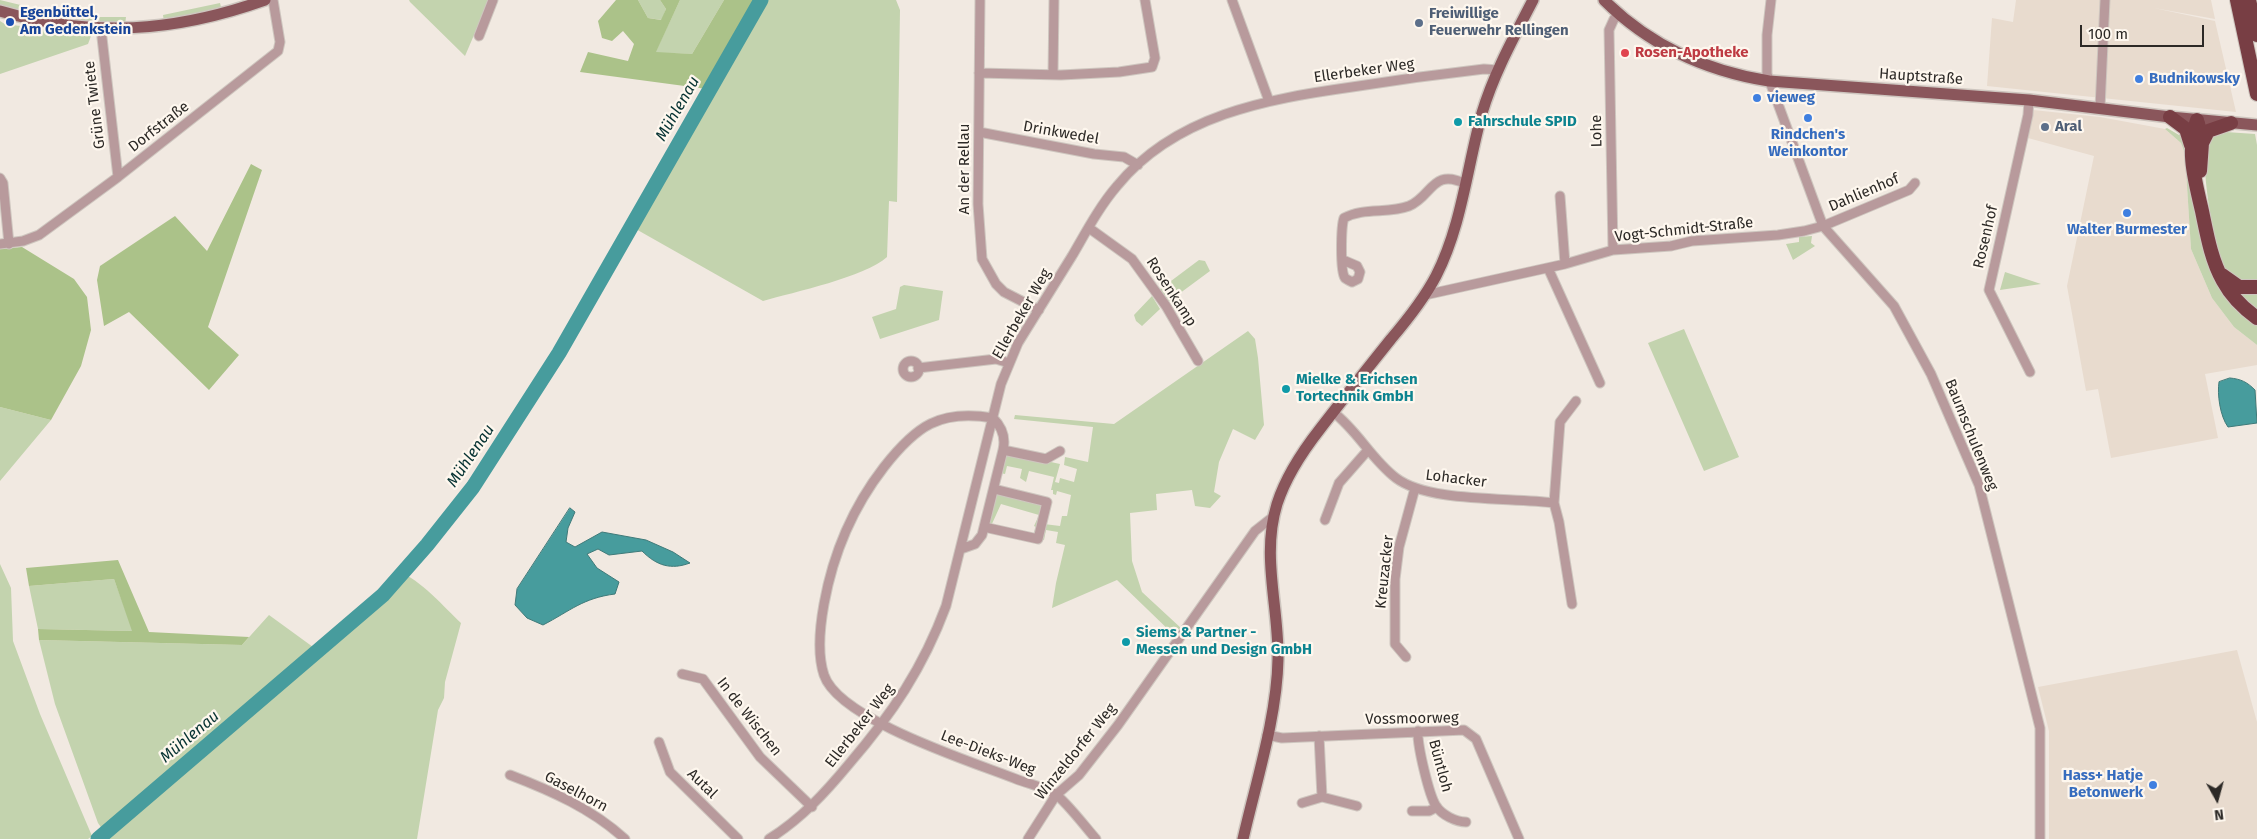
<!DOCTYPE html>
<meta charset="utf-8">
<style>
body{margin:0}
#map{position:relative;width:2257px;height:839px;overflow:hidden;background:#f1e9e1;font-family:"Fira Sans",sans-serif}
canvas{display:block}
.north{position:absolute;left:2192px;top:774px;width:50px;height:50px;-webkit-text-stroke:4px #fef7ee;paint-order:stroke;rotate:173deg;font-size:14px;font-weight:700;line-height:20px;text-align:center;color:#2c2926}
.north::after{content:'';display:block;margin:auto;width:18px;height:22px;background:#2c2926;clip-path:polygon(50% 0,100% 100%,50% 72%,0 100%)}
.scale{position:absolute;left:2080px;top:25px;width:124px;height:22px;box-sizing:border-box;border:2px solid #2c2926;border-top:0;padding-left:6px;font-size:15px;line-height:18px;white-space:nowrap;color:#2c2926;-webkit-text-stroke:4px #fef7ee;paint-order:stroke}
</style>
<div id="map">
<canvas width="2257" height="839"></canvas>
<div class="north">N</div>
<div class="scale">100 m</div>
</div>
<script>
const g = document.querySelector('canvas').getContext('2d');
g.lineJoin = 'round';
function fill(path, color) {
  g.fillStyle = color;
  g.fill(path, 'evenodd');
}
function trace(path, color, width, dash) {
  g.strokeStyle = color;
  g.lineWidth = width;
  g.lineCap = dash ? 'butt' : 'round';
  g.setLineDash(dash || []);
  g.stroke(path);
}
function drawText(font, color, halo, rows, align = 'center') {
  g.font = font + ' "Fira Sans",sans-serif';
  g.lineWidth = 4.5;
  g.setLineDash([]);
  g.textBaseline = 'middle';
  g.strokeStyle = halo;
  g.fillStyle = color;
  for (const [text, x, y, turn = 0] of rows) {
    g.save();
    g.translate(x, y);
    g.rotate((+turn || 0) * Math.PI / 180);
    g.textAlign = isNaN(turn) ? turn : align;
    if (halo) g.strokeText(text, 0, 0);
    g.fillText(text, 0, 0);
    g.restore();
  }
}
const built = new Path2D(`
 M2016,0H2211L2215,19L2154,8L2215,21L2236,112L1987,86L1992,18L2013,22Z
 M2033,110L2100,117L2165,129L2181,143L2185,154L2191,249L2212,298L2234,327L2257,345V365L2205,374L2218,438L2111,458L2098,389L2086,391L2067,286L2094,156L2028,138Z
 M2237,650L2257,722V839H2049V731L2038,687Z`);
const green = new Path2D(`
 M0,0L41,10L96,17L94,21C77,29 20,11 0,7Z
 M409,0H489L465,56L410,2Z
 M638,0H660L666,9L662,20L648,18Z
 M680,0H724L692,54L655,53Z
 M767,0H896L900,10L897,202L889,201L887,257C865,277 794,292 763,301L634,228Z
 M220,3L221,7L219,10L164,22L163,15Z
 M99,17H126L125,25H100Z
 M0,21L11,28L12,25L89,34L91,36L88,44L0,74Z
 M2167,128L2179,135L2186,136L2205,247L2257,322V345L2234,327L2212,298L2191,249L2185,154L2181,143L2165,129Z
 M2226,132L2255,134L2257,145V283C2247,284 2236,283 2229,275C2215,259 2199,162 2207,143C2211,136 2219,134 2226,132Z
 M1812,236L1811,243L1815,246L1793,260L1786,244L1799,242V237Z
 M1199,260L1205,261L1210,271L1168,302L1159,290Z
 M2005,272L2041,284L2000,290Z
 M904,285L943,291L939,320L880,339L872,317L896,309L900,287Z
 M2236,290L2257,291V313Z
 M1152,296L1160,309L1142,326L1136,321L1134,315Z
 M1684,329L1739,457L1704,471L1648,343Z
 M1248,331L1255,339L1258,358L1264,425L1255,440L1233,429L1219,462L1214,492L1221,496L1210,508L1195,506L1192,490L1156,494L1157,510L1130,513L1132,561L1142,592L1182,629L1176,637L1117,580L1052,608L1056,583L1065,545L1056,543L1058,532L1046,530L1044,540L1040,539L1044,524L1060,526L1062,516H1067L1071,495L1057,491L1056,495L1053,494V490H1051L1054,477L1029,471L1026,482L1020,478L1022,469L1007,466L1005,474L1000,473L1005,456L1010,453L1060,464L1055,482L1059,483L1060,478L1074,482L1077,469L1064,465L1065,457L1088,462L1093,427L1014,419L1015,415L1114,424Z
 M0,407L51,420L0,481Z
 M997,493L1044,504L1038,533L1033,535L1036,527L1034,526L1039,515L1001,504L991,526L989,523L995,494Z
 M0,564L11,588L13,641L40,714L92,836L88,839H0Z
 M399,572C420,579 445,608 461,623L445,682L444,698L438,710L417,839H109L98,823L55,704L39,640L242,645L269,615L313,647Z
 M114,579L133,631L38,629L29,586Z`);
const forest = new Path2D(`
 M616,0H638L648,18L661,20L666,9L660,0H680L656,52L692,54L724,0H758L707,89L580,72L588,52L628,61L634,44L623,31L612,41L602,38L598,21Z
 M251,164L262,170L208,327L239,355L209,390L129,312L104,326L97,280L100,266L175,216L207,251Z
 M22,247L74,279L87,297L91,330L81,366L51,420L0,407V249Z
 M118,560L149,632L249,637L242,645L39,640L38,629L132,631L114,579L29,586L26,568Z`);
const water = new Path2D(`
 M2230,378C2241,379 2247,382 2255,390L2257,423L2228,427C2220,416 2217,394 2219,382Z
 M570,508L575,512L568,528L566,542L575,547L602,532L646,540L673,552L690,563C671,570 657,566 642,551L609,555L598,549L587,554L597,568L619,582L615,594C583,598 570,611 543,625L527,618L515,605L517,589Z`);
const river = new Path2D(`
 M98,839L383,595L427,545L473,487L559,353L761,0`);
const minor = new Path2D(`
 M980,0L978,204L982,259L996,284L1004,292L1039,310
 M1232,0L1269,101
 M1771,0L1767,35V74L1823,226L1894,306L1931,374L1979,485L2040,728V839
 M101,29L118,177
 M479,36L493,0
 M979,73L1061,75L1119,72L1152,67L1155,58L1145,0
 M1053,75L1054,0
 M2029,100L2028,115L1989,290L2030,372
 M2100,108L2105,0
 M979,132L1094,154L1124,157L1138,165
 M0,178L3,183L9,244
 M1560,196L1565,264
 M1089,228L1132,259L1166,306L1198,361
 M0,244L23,241L39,235L118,177L278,51L280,42L273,0
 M1613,250L1609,30L1614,19L1620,15
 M1343,260L1357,266L1360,272L1358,279L1352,282C1350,281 1346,279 1345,278C1340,271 1341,226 1344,218C1364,207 1388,214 1409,206C1432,197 1432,167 1466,184
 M1548,268L1600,383
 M1425,295L1565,264L1613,250L1671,246L1692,241L1778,235L1804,231L1823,226L1909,190L1915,183
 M903 369a8 8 0 1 1 16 0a8 8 0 1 1-16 0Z
 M918,368L996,359L1009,363
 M1333,412C1358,431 1371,459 1396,478C1429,503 1511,497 1554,503L1559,522L1572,604
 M1003,450L1046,459L1060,451
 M1554,503L1560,422L1576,401
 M1325,520L1339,483L1368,450
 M984,527L1038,539L1047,502L994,489
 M961,549L975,544L982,535L1003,450C1006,437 1002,427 993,418C940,409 916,426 884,467C853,507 833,554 824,604C820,626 817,654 824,675C839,720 973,762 1016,779C1029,784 1044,787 1055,794C1065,800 1087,829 1096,839
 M1406,657L1395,644V579L1399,547L1415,488
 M682,674L703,679L760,757L812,807
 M1418,731C1417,745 1429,795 1436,806C1442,815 1456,822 1466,822
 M1267,735L1282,738L1464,730L1476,739L1519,839
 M659,742L670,772L738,839
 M510,775C552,791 592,809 625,839
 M1322,797L1357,806
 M1302,803L1322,797L1319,736
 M1412,811H1429L1437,807
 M769,839C801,819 825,793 849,764C892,714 923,668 946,606L1001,384L1018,343C1036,314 1054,285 1072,256C1086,232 1099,207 1117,186C1175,115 1267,99 1352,87C1396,80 1440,74 1484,69L1498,70
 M1028,839L1056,795L1079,775L1118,725L1255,531L1274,516`);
const major = new Path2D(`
 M1604,0C1649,45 1707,71 1769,81L2029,100L2170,117L2257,125
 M0,11C93,38 175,32 265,0
 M1243,839C1256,782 1277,717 1278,659C1279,607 1261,556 1277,504C1286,476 1302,452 1320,429C1343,399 1367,369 1391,339C1408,319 1424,299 1436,276C1462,225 1467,167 1482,113C1494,73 1514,37 1533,0`);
const highway = new Path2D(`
 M2237,0L2257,94
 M2249,0L2257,35
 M2170,117L2186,129L2191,145
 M2197,120C2186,151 2195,180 2202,211C2207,235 2211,259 2223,281C2231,296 2243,308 2257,318
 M2198,123L2202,143L2200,171
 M2202,143L2208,131L2231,123
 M2222,275L2239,287H2257`);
const markers = [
 [10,22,5,"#1a4fb4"],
 [1419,23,5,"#5c6f8a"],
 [1625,53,5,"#e0444e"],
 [2139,79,5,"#3f7fe0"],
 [1757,98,5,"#3f7fe0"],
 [1808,118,5,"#3f7fe0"],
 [1458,122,5,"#0f9aa8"],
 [2045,127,5,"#5c6f8a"],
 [2127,213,5,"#3f7fe0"],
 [1286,389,5,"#0f9aa8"],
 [1126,642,5,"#0f9aa8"],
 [2153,785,5,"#3f7fe0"]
];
const transitNames = [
 ["Egenbüttel,",20,13],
 ["Am Gedenkstein",20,30]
];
const serviceNames = [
 ["Freiwillige",1429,14],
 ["Feuerwehr Rellingen",1429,31],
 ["Aral",2055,127]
];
const healthNames = [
 ["Rosen-Apotheke",1635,53]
];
const streetNames = [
 ["Ellerbeker Weg",1364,71,-8],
 ["Hauptstraße",1921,77,4],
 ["Grüne Twiete",95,105,-97],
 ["Dorfstraße",159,127,-38],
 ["Lohe",1597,131,-91],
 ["Drinkwedel",1061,133,10],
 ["An der Rellau",965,169,-90],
 ["Dahlienhof",1864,193,-23],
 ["Vogt-Schmidt-Straße",1684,230,-6],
 ["Rosenhof",1986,237,-77],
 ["Rosenkamp",1171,292,57],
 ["Ellerbeker Weg",1022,314,-60],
 ["Baumschulenweg",1971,435,68],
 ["Lohacker",1456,479,7],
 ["Kreuzacker",1385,572,-84],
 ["In de Wischen",749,717,52],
 ["Vossmoorweg",1412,719,-1],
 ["Ellerbeker Weg",860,726,-52],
 ["Winzeldorfer Weg",1076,752,-51],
 ["Lee-Dieks-Weg",988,753,21],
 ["Büntloh",1440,766,75],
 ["Autal",702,784,44],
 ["Gaselhorn",576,792,28]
];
const shopNames = [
 ["Budnikowsky",2149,79],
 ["vieweg",1767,98],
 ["Rindchen's",1808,135,"center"],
 ["Weinkontor",1808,152,"center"],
 ["Walter Burmester",2127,230,"center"],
 ["Hass+ Hatje",2143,776,"right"],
 ["Betonwerk",2143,793,"right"]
];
const cultureNames = [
 ["Fahrschule SPID",1468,122],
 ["Mielke & Erichsen",1296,380],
 ["Tortechnik GmbH",1296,397],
 ["Siems & Partner -",1136,633],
 ["Messen und Design GmbH",1136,650]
];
const waterNames = [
 ["Mühlenau",678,109,-60],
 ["Mühlenau",471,456,-56],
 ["Mühlenau",190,737,-40]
];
fill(built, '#e8dbce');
fill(green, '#c3d3ae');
fill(forest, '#abc289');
fill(water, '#479c9d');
trace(water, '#3f7a79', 1);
trace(river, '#479c9d', 15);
trace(minor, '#cec6bf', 11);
trace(major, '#cec6bf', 14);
trace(highway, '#cec6bf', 16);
trace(minor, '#b89a9c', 9);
trace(major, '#8a565b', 11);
trace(highway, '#783e44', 14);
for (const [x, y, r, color] of markers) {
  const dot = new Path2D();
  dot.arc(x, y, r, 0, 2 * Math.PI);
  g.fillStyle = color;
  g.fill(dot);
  trace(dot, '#fef7ee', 2);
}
drawText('bold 15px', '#164399', '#fef7ee', transitNames, 'left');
drawText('bold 15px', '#4e5e75', '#fef7ee', serviceNames, 'left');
drawText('bold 15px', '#be3a42', '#fef7ee', healthNames, 'left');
drawText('15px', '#2c2926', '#fef7ee', streetNames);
drawText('bold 15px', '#366cbe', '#fef7ee', shopNames, 'left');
drawText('bold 15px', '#0d838f', '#fef7ee', cultureNames, 'left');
drawText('italic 16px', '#063232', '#fef7ee', waterNames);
</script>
